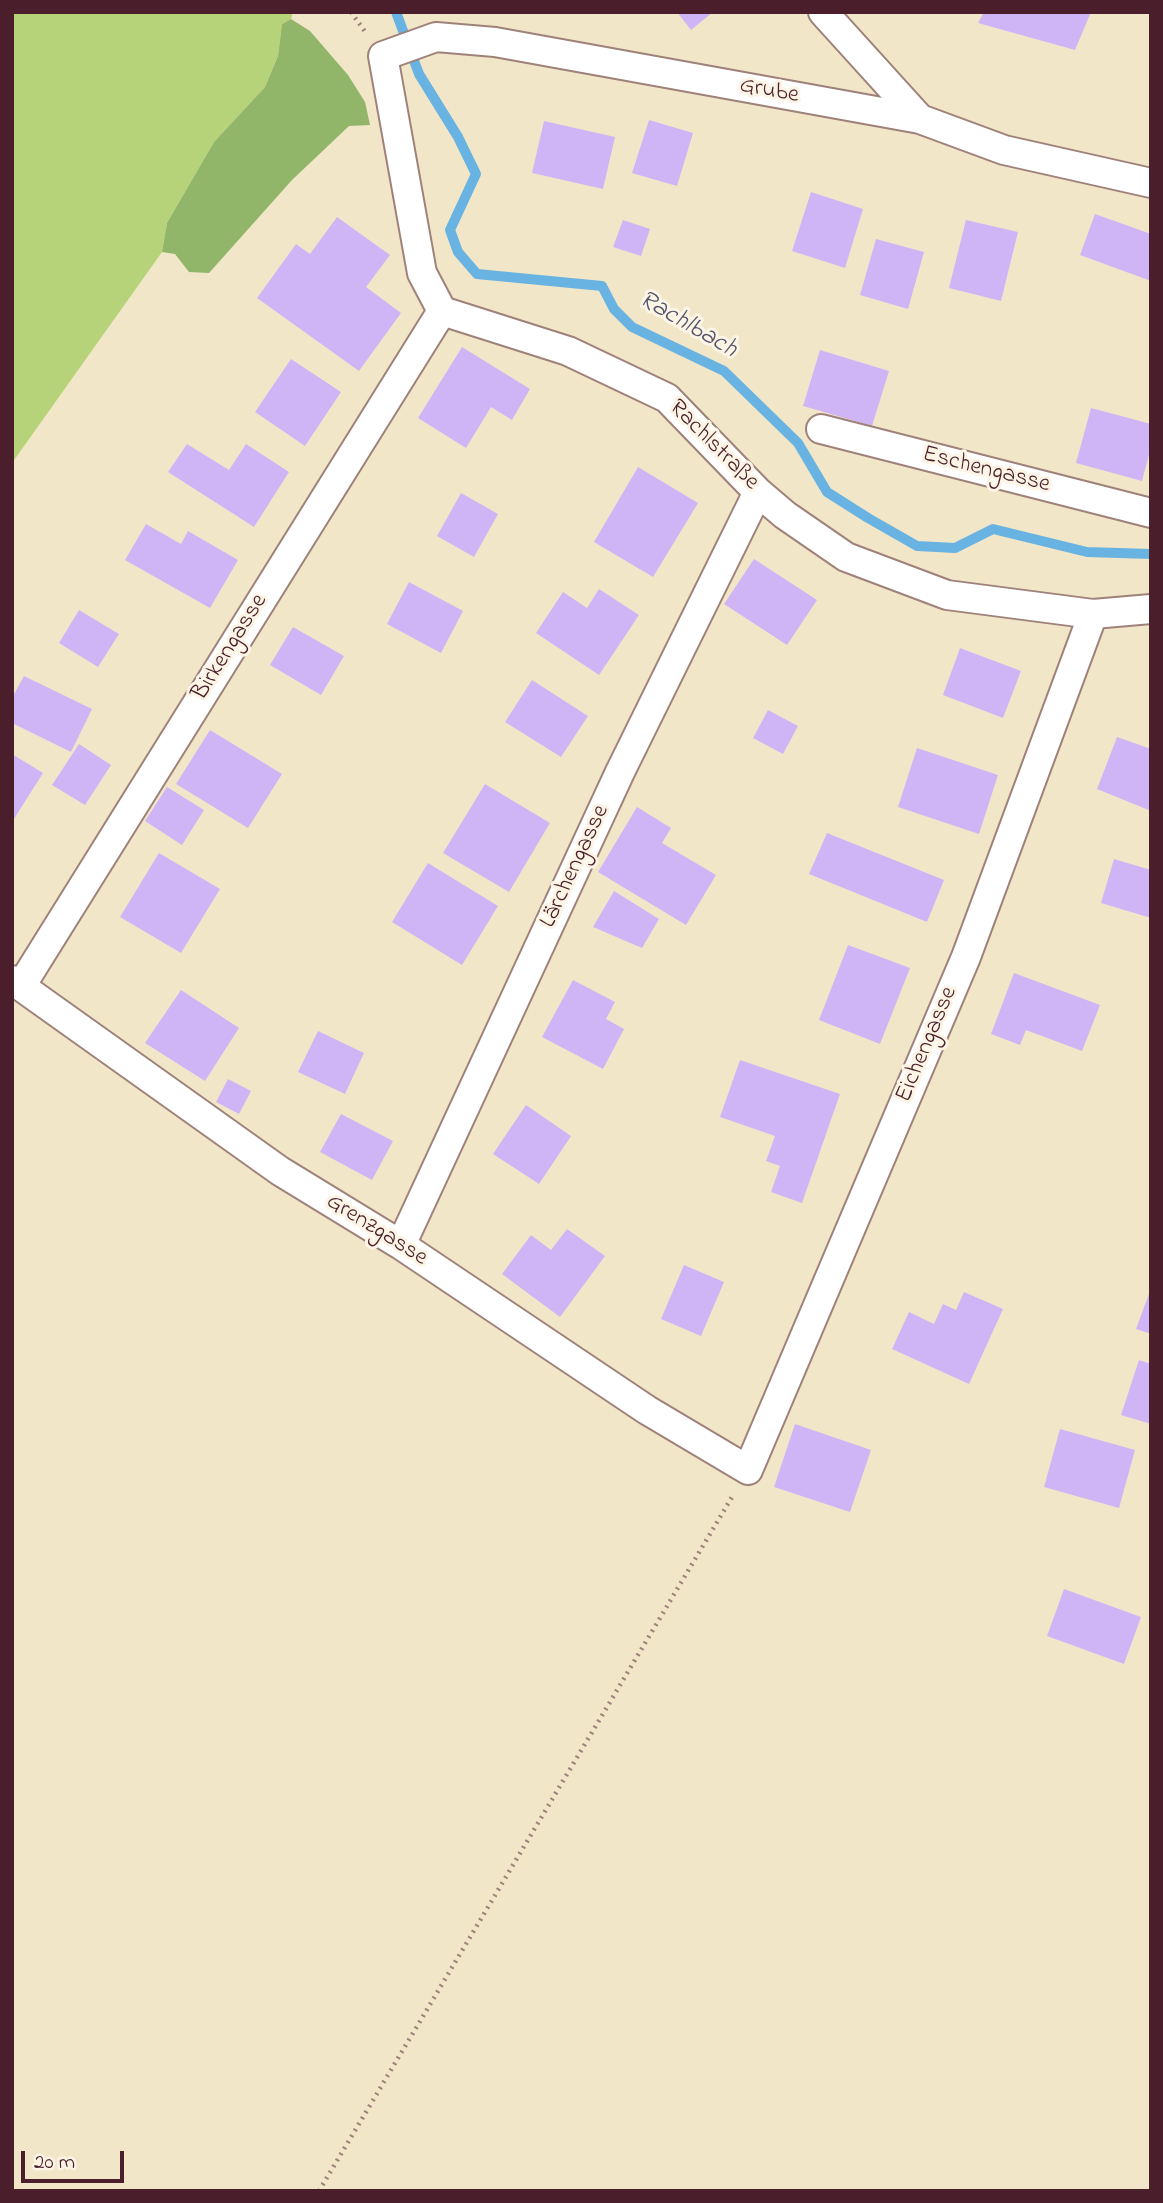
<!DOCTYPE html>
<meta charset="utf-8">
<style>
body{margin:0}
#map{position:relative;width:1163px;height:2203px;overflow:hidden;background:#f2e6c9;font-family:"Indie Flower",sans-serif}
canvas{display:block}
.frame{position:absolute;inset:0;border:14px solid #4a1f2b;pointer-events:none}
.scale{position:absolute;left:21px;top:2151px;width:103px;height:32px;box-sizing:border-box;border:4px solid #4a1f2b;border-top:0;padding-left:9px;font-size:21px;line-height:24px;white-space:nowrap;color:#4a1f2b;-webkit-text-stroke:5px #fcf5e5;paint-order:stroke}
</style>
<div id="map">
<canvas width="1163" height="2203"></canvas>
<div class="frame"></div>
<div class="scale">20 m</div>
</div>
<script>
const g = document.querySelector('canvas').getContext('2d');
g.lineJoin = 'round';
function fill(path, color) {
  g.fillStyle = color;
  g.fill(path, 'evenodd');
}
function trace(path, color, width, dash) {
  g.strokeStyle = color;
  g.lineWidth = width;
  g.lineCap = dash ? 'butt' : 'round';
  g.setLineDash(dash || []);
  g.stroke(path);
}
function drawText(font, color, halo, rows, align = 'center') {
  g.font = font + ' "Indie Flower",sans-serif';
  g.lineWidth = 6;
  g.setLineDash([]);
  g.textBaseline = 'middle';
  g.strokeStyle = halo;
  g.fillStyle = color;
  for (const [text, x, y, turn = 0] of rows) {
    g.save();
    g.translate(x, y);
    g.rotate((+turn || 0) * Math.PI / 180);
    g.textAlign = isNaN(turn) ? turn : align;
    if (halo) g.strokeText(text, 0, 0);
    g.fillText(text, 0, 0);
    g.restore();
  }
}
const green = new Path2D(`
 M12,12H293L291,19L282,24L278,56L265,87L214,142L167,223L162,252L12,463Z`);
const forest = new Path2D(`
 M291,19L310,31L348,75L365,102L370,125L349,126L292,180L209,273L189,272L175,254L162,252L167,223L214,142L265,87L278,56L282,24Z`);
const stream = new Path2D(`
 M396,12L419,74L458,137L476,174L450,230L458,252L477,274L602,286L614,309L632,327L724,371L798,443L827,492L868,518L917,546L955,548L993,529L1087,552L1151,554`);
const building = new Path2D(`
 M677,12H713L691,30Z
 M984,12H1091L1075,50L978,23Z
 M649,120L693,133L677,186L632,173Z
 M544,121L615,137L603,189L532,173Z
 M811,192L863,209L845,268L792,251Z
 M1095,214L1151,234V281L1080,255Z
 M337,217L390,255L366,287L401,313L359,371L257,298L296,244L310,254Z
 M623,220L650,229L641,256L613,247Z
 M966,220L1018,232L1001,301L949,288Z
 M876,239L924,252L908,309L860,295Z
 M462,347L530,389L512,420L491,407L466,448L418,418Z
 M820,350L889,371L872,426L803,406Z
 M291,359L341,392L305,446L255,412Z
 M1091,408L1151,424V447L1142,481L1076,463Z
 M187,444L229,470L246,444L289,472L254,527L168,472Z
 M638,467L698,503L653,577L594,542Z
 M461,493L498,514L474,557L437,536Z
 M146,524L181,544L188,531L238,560L210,608L125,560Z
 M754,559L817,600L787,645L724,604Z
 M409,582L463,611L441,653L387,624Z
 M599,589L639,615L599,675L536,633L563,592L587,608Z
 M79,610L119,634L98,667L59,643Z
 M293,627L344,656L321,695L270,665Z
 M960,648L1021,671L1003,718L943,695Z
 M24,676L92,709L71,752L12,723V698Z
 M532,680L588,716L561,757L505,722Z
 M768,710L798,726L783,754L753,738Z
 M210,730L282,774L248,828L176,784Z
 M1117,737L1151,749V811L1097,789Z
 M79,744L111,765L85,805L52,785Z
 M917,748L998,775L979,834L898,807Z
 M12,754L43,773L12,822Z
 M485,784L550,823L509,892L443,853Z
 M167,787L204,810L182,845L145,821Z
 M637,807L671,828L662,843L716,875L686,925L598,872Z
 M827,833L944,880L927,922L809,874Z
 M159,853L220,889L181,953L120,917Z
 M1114,859L1151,870V918L1101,903Z
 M428,863L498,906L462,965L392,922Z
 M614,891L659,919L642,948L593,927Z
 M848,945L910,968L880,1044L819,1020Z
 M1014,973L1100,1005L1082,1051L1026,1030L1020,1045L991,1034Z
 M573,980L615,1002L606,1019L624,1029L603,1069L542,1037Z
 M181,990L239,1028L205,1081L145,1043Z
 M318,1031L364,1053L345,1094L298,1072Z
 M740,1060L840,1094L802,1203L771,1192L780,1166L766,1161L775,1136L720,1117Z
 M228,1079L251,1091L239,1114L216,1102Z
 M526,1105L571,1136L539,1184L493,1154Z
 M341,1114L393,1141L372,1180L320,1152Z
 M567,1229L605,1256L560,1317L502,1274L531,1235L551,1250Z
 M684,1265L724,1282L701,1336L661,1319Z
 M1150,1291H1151V1334L1136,1329Z
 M964,1292L1003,1309L969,1384L892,1349L909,1312L934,1324L943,1304L956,1310Z
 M1139,1360L1151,1364V1424L1121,1415Z
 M795,1424L871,1450L850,1512L774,1487Z
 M1060,1429L1135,1450L1119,1508L1044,1487Z
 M1064,1589L1141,1617L1124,1664L1047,1636Z`);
const path = new Path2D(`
 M351,12L366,33
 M319,2191L732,1497`);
const minor = new Path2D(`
 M823,12L920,119
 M1151,183L1004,150L920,119L495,42L436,37L383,56L422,273L442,311L568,351L667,398L758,492L785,515L846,557L947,595L1093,614L1151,609
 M821,429L1151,513
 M12,980L280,1171L401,1245L647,1410L748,1470L966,957L1093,614
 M21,986L442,311
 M401,1245L620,772L758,492`);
const streetNames = [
 ["Grube",769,92,10],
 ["Rachlstraße",713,446,45],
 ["Eschengasse",986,471,14],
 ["Birkengasse",231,648,-58],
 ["Lärchengasse",576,867,-65],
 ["Eichengasse",928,1045,-67],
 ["Grenzgasse",376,1231,32]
];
const waterNames = [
 ["Rachlbach",687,326,30]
];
fill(green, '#b7d379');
fill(forest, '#91b569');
trace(stream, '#68b3e1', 10);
fill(building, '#d0b5f6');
trace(minor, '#9e827a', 32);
trace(path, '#9e827a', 4.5, [2, 5]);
trace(minor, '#fff', 28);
drawText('24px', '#4a1f2b', '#fcf5e5', streetNames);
drawText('italic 26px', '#54536b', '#fcf5e5', waterNames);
</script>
